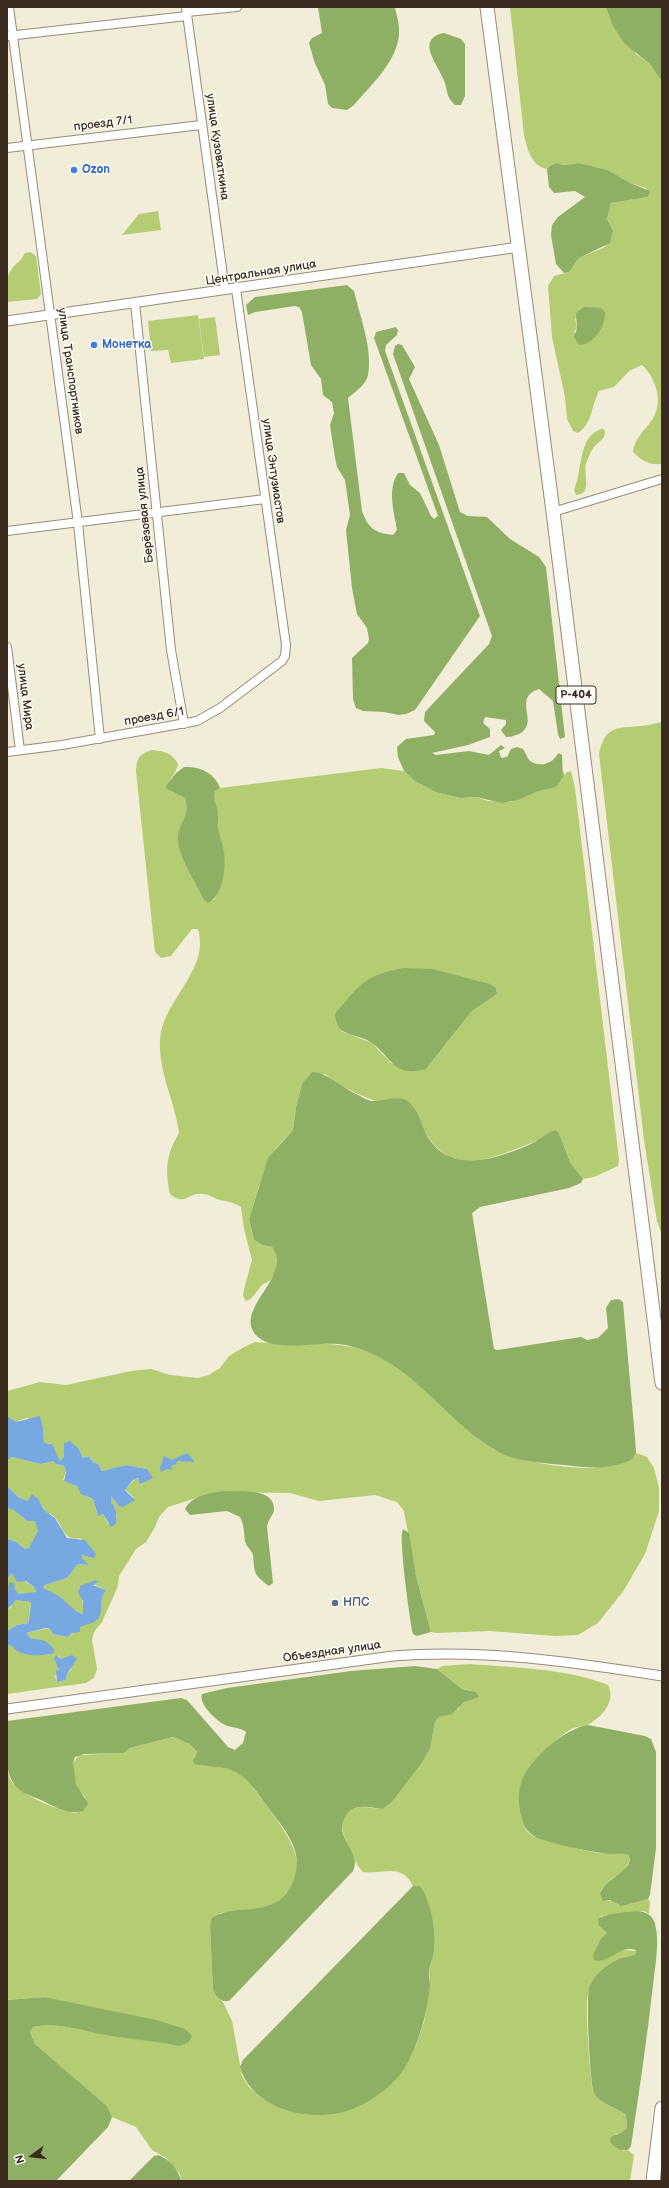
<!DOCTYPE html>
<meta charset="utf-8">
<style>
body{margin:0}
#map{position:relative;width:669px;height:2188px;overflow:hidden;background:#f1edd8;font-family:"Balsamiq Sans",sans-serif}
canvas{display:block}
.frame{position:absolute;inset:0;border:8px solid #3b2a1e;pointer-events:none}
.north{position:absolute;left:12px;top:2136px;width:40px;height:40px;-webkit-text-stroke:3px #fdfcf7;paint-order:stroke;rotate:255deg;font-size:11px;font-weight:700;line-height:16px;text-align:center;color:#3b2a1e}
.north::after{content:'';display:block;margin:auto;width:14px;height:18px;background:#3b2a1e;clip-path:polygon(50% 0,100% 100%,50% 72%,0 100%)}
</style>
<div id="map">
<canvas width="669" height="2188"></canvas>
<div class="frame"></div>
<div class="north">N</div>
</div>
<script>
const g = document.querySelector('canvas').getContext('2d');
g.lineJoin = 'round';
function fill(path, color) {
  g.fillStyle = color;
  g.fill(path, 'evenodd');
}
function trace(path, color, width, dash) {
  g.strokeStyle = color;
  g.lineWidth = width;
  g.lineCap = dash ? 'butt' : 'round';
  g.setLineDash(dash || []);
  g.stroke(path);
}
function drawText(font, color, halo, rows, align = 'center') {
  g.font = font + ' "Balsamiq Sans",sans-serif';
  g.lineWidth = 3;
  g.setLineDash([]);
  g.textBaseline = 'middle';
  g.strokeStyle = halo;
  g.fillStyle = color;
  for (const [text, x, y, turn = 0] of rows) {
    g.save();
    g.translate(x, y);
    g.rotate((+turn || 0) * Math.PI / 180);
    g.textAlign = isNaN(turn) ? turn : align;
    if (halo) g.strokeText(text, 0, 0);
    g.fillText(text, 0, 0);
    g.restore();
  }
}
const green = new Path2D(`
 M510,7H606L636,54L650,64L662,82V464C649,465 642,461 633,452C634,439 645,430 652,420C664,402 656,378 642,365L629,371L614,387L599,391C591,406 593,423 578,433L573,431L567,419L565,397L552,337L548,286L554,276L569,272L579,258L605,247L611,227L607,219L611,203L648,197L646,188L630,183L608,170L579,163L563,165L557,163L551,165L547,169C531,166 527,148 524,135ZM575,318L598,333L587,343L574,332L577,328Z
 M158,211L161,230L122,235L139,214Z
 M30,252L36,256L41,294L37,299L7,302C7,289 5,274 15,265C20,261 22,258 25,253Z
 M198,315L204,359L171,363L168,350L151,351L148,321Z
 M215,317L220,355L204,357L199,319Z
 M601,429L605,430C606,439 598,442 594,447C591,451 587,460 586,464C583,475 593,494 576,495L574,490C582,473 578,436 601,429Z
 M662,722V1235L657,1221L644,1140L599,754C605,726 616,728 640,726C647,726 655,723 662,722Z
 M152,750C164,751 172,753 178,764C176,774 169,779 167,789L185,798C191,819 179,821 178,836C178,858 195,879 203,899L214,900C228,872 222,857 218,828C217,822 219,817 218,812C216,804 212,800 214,791L220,788L381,768L404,771L415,781L435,792L460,798L476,797L488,801L511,802L536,792L548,789L563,777V771L565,775L567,772L571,771L575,788L619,1160L618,1166L594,1177L583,1179L570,1162L559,1133C501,1151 447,1194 416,1113C383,1104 353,1096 325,1074L302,1084L296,1107L293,1130L277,1147L259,1186L249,1219L254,1240L262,1245L272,1247C278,1255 279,1270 271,1279C269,1282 264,1283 261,1286C256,1292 253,1299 246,1301L243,1296L244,1289L252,1260L244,1229L241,1207C232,1201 226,1202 217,1199C212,1197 208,1194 202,1194C188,1192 186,1207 170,1194C165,1171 166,1154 179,1133C175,1100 155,1066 161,1032C168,997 210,967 198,929H192L171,956L161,958L155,952L136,771C137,758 139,754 152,750ZM467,979L496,988L497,994L471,1012L426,1069L391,1063L372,1043L341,1031Z
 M255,1342C299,1347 346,1336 386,1360C411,1374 432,1397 453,1416C466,1428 483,1445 499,1452C522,1462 560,1467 585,1468C600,1468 618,1462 633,1459L636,1453L647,1457L654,1468L659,1488V1511L645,1554L624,1590L598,1623L578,1635L555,1636L489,1631L435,1633L431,1632L416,1576L404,1511L397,1502L375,1495L319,1501L290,1493L215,1492L168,1507L159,1517L155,1527L146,1542L136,1549L119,1576L118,1586L102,1622L94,1632L92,1640L97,1669L94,1678L86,1683L7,1694V1645L12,1646L40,1639H32L26,1633L49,1628L53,1634L68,1637L84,1624L96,1621C103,1611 98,1601 106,1590L93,1584L80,1588L84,1611L83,1614C68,1611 57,1595 43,1588L45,1585L67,1578L78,1564L88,1565L82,1558V1555L93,1557L81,1538C58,1543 65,1516 45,1512L43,1507L30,1499L28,1501L18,1497L7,1486V1460L12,1457L41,1464L53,1461L56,1464L64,1466L66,1471L63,1480L77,1486L87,1497L93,1499L98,1516L103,1514L108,1524L117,1518L115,1507L111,1503V1496L119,1506L134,1498L125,1489L135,1479H140L147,1469L126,1465L102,1471L98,1464L93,1462L89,1456L83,1458L79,1449L64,1447V1458L60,1461L50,1443L44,1444L43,1428L27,1418L15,1422L7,1416V1391L40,1382L66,1385L131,1371L151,1369L170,1375L198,1378L209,1375L220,1368L229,1356L244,1347ZM58,1655L61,1660L72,1655L71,1670L67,1674L66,1680L57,1682L55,1676L61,1668H58Z
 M7,1508C14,1508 18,1513 23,1518C27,1521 30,1518 34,1520C44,1524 34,1544 29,1548L25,1549L15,1541L7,1539Z
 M12,1573L34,1587L36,1593L19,1594L15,1589L10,1592L7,1603V1579Z
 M17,1600L31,1602L28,1623L17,1625L7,1631V1610L11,1607L13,1601Z
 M470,1664C515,1668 566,1668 608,1685C616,1701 603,1716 589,1724C584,1727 577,1726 571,1729C544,1747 512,1781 521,1816C523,1823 526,1833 533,1836C553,1844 578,1849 598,1853C609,1854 619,1852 629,1855L630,1861L623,1871L611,1879L601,1890L607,1901H613L618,1905L648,1899L650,1902L649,1914L644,1911L601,1916L599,1926L607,1933L601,1938L593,1954L605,1959L622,1950L636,1951V1954C621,1963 606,1961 594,1978C590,1984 588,1994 587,2001C586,2012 590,2086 594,2093C599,2104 617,2107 626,2115L627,2128L622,2132L615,2134L623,2151L628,2150L634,2155L630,2181H181L180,2174L166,2158L152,2150L136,2127L112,2117L107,2106L35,2044L30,2032L33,2027C55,2023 70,2028 91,2032C120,2036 150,2040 179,2046L44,1997L7,2000V1762C8,1768 8,1776 11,1781C21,1795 60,1812 77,1813L85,1797C75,1788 73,1776 73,1763L79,1755L124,1753L130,1748L173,1737L190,1744L197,1752L194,1757L201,1766C213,1767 227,1766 237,1772C250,1780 258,1795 267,1806C286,1833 315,1866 283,1897C267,1913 240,1911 220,1913L210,1926L213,1990L218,1998L223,2002L232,2021L242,2076L249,2087L263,2099L355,2108L383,2090L403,2070L416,2045L424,2022L430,1984L429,1971L433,1955V1935L420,1886H413C401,1862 383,1875 363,1872C357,1866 355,1860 352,1853C345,1838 332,1816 355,1808C364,1805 374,1809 383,1809L392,1802L421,1764L432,1737L435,1722L439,1717L458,1709L463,1702L478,1697L470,1690L462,1689L437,1669L442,1666Z`);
const forest = new Path2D(`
 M318,7H395C396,14 399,21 399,29C401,58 371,85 354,105L347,110L332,108L328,104L325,85L314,61L309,43L312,38L322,33Z
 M606,7H662V82L650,64L625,44L613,26Z
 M444,33L461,39L465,44V96L461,105H455C445,96 448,89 443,78C436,62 416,39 444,33Z
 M557,163L563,165L579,163L608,170L630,183L650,191L648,197L611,203L607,219L613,231L610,243L579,258L569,272L564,273L556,264L551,235L552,225L558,217L585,197L575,191L554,193L549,187L547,169L551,165Z
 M347,285L354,291C360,317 373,349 368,375C366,385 355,392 348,398L362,511C368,528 375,533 393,535L397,530C394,511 387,490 398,473H404L410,485L420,493L431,516L434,519L438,516L374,338L376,332L396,327L398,330L397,335L386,345L385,351L480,616L415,710L406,714L399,715L384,712L363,711L356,708L353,699L352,658L368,643L369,639L367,628L357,614L352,588L346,530L350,515L345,480L337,467L335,458L330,425L334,413L332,402L323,395L321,379L311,365L302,312L299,307L295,306L255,312L248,315L246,305L255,297Z
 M584,307L601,308L605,312C606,325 594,345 579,345L574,337L577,328L576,313Z
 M398,344L402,345L415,367L409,379L439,445L460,512L468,516L487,517L510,539L539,557L546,567L565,737L560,739L558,734L553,701L539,689C511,698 541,723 519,734C514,736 511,737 506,737L501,730L506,724V720L485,717L483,723L490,729V737L468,745L432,753L436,755L469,751L489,755L501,745L505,748L499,751L501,758L507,757L511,749L517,747L523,749C525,752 527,757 529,760C538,768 552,764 557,755L559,753L562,755L563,777L556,787L536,792L518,800L502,803L476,797L460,798L435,792L415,781L404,771L398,757L397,747L406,739L434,735L435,732L424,721L425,712L489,644L492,636L393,354L395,346Z
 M184,767C199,766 215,773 220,788L215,791C212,801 217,804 218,812C219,817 217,823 218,828C219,836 223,844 224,852C226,868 223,896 208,903L203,899C196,882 175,853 178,834C181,819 190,817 185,798L167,789L166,786L176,773Z
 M404,968L432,969L490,984L496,988L497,994L471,1012L426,1069C394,1078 392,1058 372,1043C356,1032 337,1039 335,1014C360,984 365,975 404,968Z
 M312,1072C327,1072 344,1089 360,1096C363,1098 368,1100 371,1101C383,1102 400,1093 410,1103C421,1113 422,1132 432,1143C457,1174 501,1157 531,1144C539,1140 546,1134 555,1130L559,1133L570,1162L583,1179L581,1183L569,1188L480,1207L472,1213L494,1349L498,1350L581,1337L587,1340L598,1338L608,1328L606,1308L611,1300L619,1299L623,1302L635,1438L636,1453L633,1459C610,1470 589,1468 565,1465C543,1463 516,1462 497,1451C449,1424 420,1373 368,1352C359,1348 348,1345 338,1344C316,1342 275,1352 258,1337C230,1310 294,1278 272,1247L262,1245L254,1240L249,1219L268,1158L293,1130L296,1107L302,1084Z
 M226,1491C240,1492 275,1487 274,1510C273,1516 268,1519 267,1527L273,1583L269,1586C253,1574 255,1574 253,1555C252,1551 248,1548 246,1544C243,1538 246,1528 240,1517L227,1511L190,1515L185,1509C192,1495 212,1492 226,1491Z
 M403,1529L409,1533L416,1576L431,1632L417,1636L413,1634C410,1621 398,1536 403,1529Z
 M415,1666L437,1669L462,1689L476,1692L479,1697L464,1702L452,1714L439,1717L435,1722L430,1748L421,1764L392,1802L383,1809C376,1809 368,1806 361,1807C355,1807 349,1810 346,1815C334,1834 353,1845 355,1862C355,1865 354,1869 353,1871L229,2001C219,2002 217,1997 213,1990L210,1926L212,1918C233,1904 263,1916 283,1897C288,1892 292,1885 294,1879C305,1850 283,1828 267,1806C258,1794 249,1779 236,1772C223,1765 208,1768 195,1764L193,1761L197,1752L190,1744L173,1737L130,1748L124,1753L84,1754L75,1757L73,1763L76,1784L88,1804L83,1811C68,1815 57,1808 43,1801C36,1797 28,1796 21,1791C1,1778 7,1742 7,1721L181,1698L187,1700L228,1747L235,1750L243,1743L246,1732C240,1727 232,1728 225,1725C217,1721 198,1704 202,1694L227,1688L351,1671Z
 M588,1725L645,1736L651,1739L656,1752V1848L650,1895L648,1899L621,1906L610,1900L603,1901L600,1894C606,1878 624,1875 630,1861L629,1855C622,1853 617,1854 611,1854C596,1853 541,1843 531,1834C525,1829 523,1823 521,1816C518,1805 518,1790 522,1780C531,1758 564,1729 588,1725Z
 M413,1886H420C432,1902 437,1936 433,1956C432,1961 430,1965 429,1970C428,1975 430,1980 430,1985C427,2014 419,2044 404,2069C394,2085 372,2101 355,2108C316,2125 252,2111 240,2067L243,2060Z
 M637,1911C646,1912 652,1914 655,1924C660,1942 655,1966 653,1985C647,2039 639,2092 631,2146L628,2150C619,2151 616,2148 610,2142L611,2137L622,2132L627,2128L626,2115C617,2107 599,2104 594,2093C590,2085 586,1999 589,1989C590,1985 592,1981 594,1978C600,1969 612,1962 621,1958C626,1957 631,1957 636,1954V1950C619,1944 609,1965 594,1960L593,1954L601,1938L607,1933L599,1926L598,1919C603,1914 627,1912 637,1911Z
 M44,1997L156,2020L185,2029L192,2036L188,2043L179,2046C155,2041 130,2039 106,2035C81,2031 59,2022 33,2027L30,2032L35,2044L107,2106L112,2117L108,2127L56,2181H7V2000Z
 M158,2155C170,2160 178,2168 181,2181H129L154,2156Z`);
const water = new Path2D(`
 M7,1416L16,1422L40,1416L43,1428L44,1443L52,1444L60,1461L64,1457V1443L70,1441L79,1449L83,1458L89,1456L93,1462L98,1464L102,1471L126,1465L147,1469L153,1478L140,1484L138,1478L133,1480L125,1490L135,1500L123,1507L119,1506L111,1496V1503C117,1506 117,1517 116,1524L111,1527L103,1514L98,1516L93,1499L81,1494L77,1486L64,1481L66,1471L64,1466L56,1464L53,1461L41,1464L12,1457L7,1460Z
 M187,1453L195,1462L178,1461L176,1464L171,1466L173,1470L167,1469L161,1472L160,1468L164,1456L172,1460Z
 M7,1486L18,1497L28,1501L32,1494L38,1499L44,1510L55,1518L67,1538L85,1540L96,1554L94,1558L82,1555V1558L89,1565L78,1564L67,1578L45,1585L43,1588L59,1596L77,1612L83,1614V1601L78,1592L80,1588V1586L96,1580L98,1582L93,1585L106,1590C97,1602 105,1612 97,1620C94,1624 85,1624 80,1627V1632L72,1633L68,1637L53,1634L49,1628H46L26,1633L32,1639C43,1639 47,1641 54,1649V1653C41,1656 21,1658 12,1646L7,1645V1631L17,1625L28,1623C29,1620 31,1605 31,1602L16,1600L7,1610L9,1582L14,1583L15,1589L19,1594L36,1592L34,1587L26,1581L17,1582L12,1573L7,1579V1539L15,1541L25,1549L29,1548L38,1531L35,1521H27L14,1510L7,1508Z
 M56,1655L61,1659L72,1655L77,1659L67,1674L66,1680L57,1682L56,1671L60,1669L58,1668L54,1658Z`);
const minor = new Path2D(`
 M9,7L78,523L100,739
 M186,7L225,290
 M187,12L237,7
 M7,36L187,16
 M7,148L201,125
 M135,303L171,650L184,724
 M553,512L662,479
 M7,531L265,499
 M7,647L20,750
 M7,752L62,745L197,721L220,708L282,661L285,656L286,645L236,289`);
const tertiary = new Path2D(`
 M7,321L519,247
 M7,1709L393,1656C484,1649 572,1662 662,1676`);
const trunk = new Path2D(`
 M487,7L553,512L662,1383
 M653,2181L662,2108`);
const markers = [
 [74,170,4,"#3f7fe0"],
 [94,345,4,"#3f7fe0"],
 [335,1603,4,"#5c6f8a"]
];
const shields = [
 [576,695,40]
];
const shieldNames = [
 ["Р-404",576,695]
];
const streetNames = [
 ["проезд 7/1",103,124,-7],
 ["улица Кузоваткина",217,147,82],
 ["Центральная улица",261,273,-9],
 ["улица Транспортников",70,371,82],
 ["улица Энтузиастов",273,471,82],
 ["Берёзовая улица",145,515,-96],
 ["улица Мира",25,697,83],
 ["проезд 6/1",154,717,-10],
 ["Объездная улица",332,1652,-8]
];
const shopNames = [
 ["Ozon",82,170],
 ["Монетка",102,345]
];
const serviceNames = [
 ["НПС",343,1603]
];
fill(green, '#b4cd72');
fill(forest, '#8fb064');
fill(water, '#78a8e2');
trace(minor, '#968c7b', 10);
trace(tertiary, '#968c7b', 11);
trace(trunk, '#968c7b', 15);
trace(minor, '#fff', 8);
trace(tertiary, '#fff', 9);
trace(trunk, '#fff', 13);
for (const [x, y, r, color] of markers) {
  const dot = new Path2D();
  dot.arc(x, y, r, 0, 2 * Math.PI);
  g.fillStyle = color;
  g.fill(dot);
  trace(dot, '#fdfcf7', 1.5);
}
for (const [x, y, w] of shields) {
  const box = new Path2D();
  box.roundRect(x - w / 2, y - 9, w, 18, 3);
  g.fillStyle = '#fdfcf7';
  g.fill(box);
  trace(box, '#3b2a1e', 1);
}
drawText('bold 11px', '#3b2a1e', null, shieldNames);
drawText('12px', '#3b2a1e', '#fdfcf7', streetNames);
drawText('bold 12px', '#366cbe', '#fdfcf7', shopNames, 'left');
drawText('bold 12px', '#4e5e75', '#fdfcf7', serviceNames, 'left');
</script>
